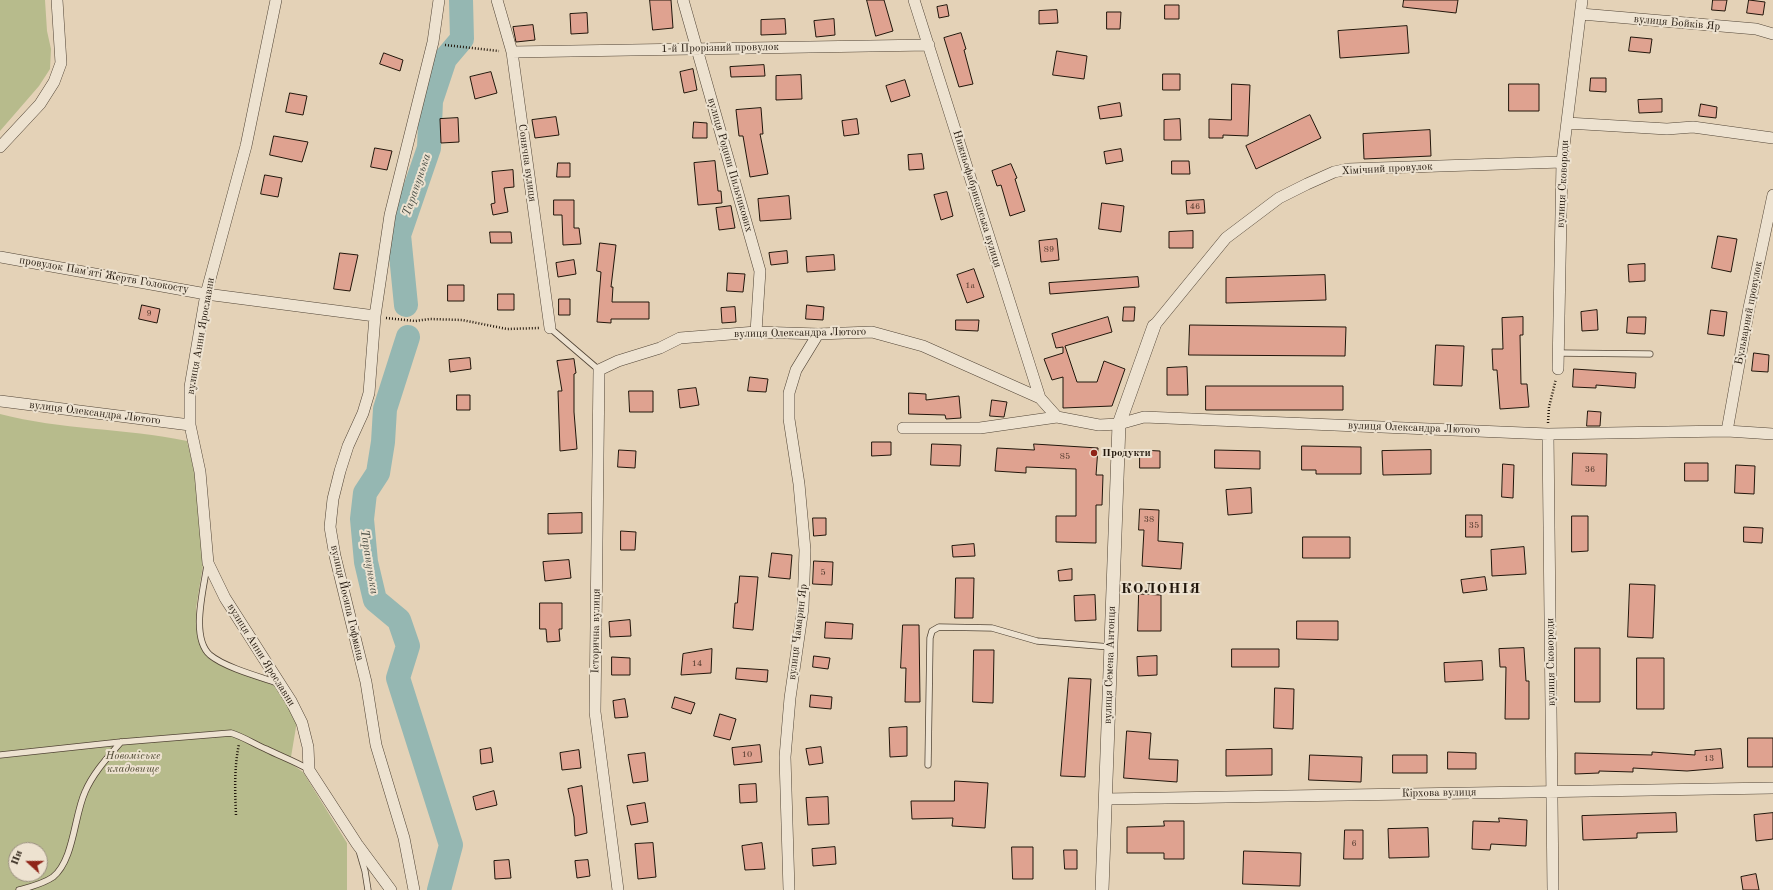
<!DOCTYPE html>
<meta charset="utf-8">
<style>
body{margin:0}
#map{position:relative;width:1773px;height:890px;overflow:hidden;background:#e4d2b7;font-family:"Old Standard TT",serif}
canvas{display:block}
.north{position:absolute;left:8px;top:842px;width:40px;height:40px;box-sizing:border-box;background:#ede2d0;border:1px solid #9b9081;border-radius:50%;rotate:291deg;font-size:11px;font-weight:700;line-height:16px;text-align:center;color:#21160b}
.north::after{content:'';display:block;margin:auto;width:14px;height:18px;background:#8f2418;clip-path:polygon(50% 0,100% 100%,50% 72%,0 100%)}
</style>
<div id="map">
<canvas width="1773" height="890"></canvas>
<div class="north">Пн</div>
</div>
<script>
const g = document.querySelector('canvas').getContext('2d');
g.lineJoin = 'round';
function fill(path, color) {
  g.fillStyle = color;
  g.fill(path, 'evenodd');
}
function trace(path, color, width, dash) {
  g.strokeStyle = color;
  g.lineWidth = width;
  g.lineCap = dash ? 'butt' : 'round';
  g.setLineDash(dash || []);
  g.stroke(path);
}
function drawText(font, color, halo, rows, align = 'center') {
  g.font = font + ' "Old Standard TT",serif';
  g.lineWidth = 4;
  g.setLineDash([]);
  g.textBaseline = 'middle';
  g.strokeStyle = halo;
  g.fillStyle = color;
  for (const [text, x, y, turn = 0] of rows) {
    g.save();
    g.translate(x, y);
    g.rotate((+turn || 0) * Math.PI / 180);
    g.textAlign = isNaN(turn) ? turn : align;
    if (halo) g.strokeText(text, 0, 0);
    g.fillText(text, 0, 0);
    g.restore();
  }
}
const green = new Path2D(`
 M0,0H45L47,31L51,49L50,69L39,86L0,131Z
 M0,414C61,430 125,428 187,441L198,487L204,559L196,608L199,642L204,653L212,661L275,686L297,721L290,763L303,772L347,843V890H0ZM16,850H40V874H16Z`);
const river = new Path2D(`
 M406,305L399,235L429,148L431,101L445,59L462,39L461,0
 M408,337L385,409L383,442L378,473L365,493L362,519L366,562L375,600L399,620L408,646L398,678L451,845L439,890`);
const building = new Path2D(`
 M650,0H671L673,28L653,30Z
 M867,0H884L893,31L876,36Z
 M1404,0H1458L1456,13L1403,7Z
 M1713,0H1727L1725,11L1712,10Z
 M1749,0L1765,2L1763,15L1747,13Z
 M947,5L949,16L939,18L937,7Z
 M1165,5H1179V19H1165Z
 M1057,10L1058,23L1039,24V11Z
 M1107,12H1121L1120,29H1107Z
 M587,13L588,33L571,34L570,14Z
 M785,19L786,34L761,35V20Z
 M834,19L835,35L816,37L814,21Z
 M533,25L535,40L516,42L513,27Z
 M1407,26L1409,53L1340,58L1338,31Z
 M961,33L966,49L964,50L973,84L959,87L944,38Z
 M1631,37L1652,39L1650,53L1629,51Z
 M1057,51L1087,56L1084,79L1053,75Z
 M384,53L403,60L400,71L380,64Z
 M764,65L765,76L731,77L730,67Z
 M693,69L697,90L684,93L680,72Z
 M491,72L497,93L475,99L470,77Z
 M1163,74H1180V90H1163Z
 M801,75L802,99L776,100V76Z
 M1591,78H1606V92L1590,91Z
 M905,80L910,96L891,102L886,86Z
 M1232,84L1250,85L1248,136L1223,135V138H1209V119L1231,120Z
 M1509,84H1539V111H1509Z
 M290,93L307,96L303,115L286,112Z
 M1662,99V112L1639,113L1638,100Z
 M1120,103L1122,116L1100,119L1098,107Z
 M1701,104L1717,107L1716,118L1699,116Z
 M761,108L763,134H760L768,174L750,177L743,136H739L736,110Z
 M1310,115L1321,138L1256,169L1246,146Z
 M556,117L559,135L535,138L532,120Z
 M458,118L459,142L441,143L440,119Z
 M857,119L859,134L844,136L842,121Z
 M1180,119L1181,140H1164V120Z
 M694,122L707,123V138H693Z
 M1430,130L1431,156L1364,159L1363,134Z
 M274,136L308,142L302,162L270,155Z
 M375,148L392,151L387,170L371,167Z
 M1121,149L1123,161L1106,164L1104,152Z
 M922,154L924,169L909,170L908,155Z
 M715,161L718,191H721L722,203L698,205L694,163Z
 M1172,161H1189L1190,174H1172Z
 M558,163H570V177H557Z
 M1011,164L1017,178L1015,179L1025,211L1010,216L1001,185L997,186L992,171Z
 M513,170L514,187L504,188L508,212L493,215L491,204L495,203L492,172Z
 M265,175L282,178L278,197L261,194Z
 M947,192L953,216L941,220L934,195Z
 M789,196L791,219L760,221L758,199Z
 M554,200H574V228H579L581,244L563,245L562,215H554Z
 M1204,200L1205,213L1187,214L1186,201Z
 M1102,203L1124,206L1121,232L1099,229Z
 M731,206L735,228L719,230L716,208Z
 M1193,231V248H1169V232Z
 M490,232H511L512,243H491Z
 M1718,236L1737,239L1731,272L1712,268Z
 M1057,239L1059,260L1041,262L1039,241Z
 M600,243L616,245L611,287H613L612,302H649V319H611V323L597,322L601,272L597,271Z
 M787,251L788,263L771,265L769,253Z
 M340,253L358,255L350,291L334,289Z
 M834,255L835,270L807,272L806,257Z
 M574,260L576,274L558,277L556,263Z
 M1645,264V281L1629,282L1628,265Z
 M974,269L984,297L967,303L957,275Z
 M728,273L745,274L743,292L727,291Z
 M1325,275L1326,300L1226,303V278Z
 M1138,277L1139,287L1050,294L1049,283Z
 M448,285H464V301H448Z
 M498,294H514V310H498Z
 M559,299H570V315H559Z
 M142,305L160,309L157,323L139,319Z
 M807,305L824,307L823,320L806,319Z
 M735,307L736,322L722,323L721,308Z
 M1124,307H1135L1134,321H1123Z
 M1597,310L1598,330L1582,331L1581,312Z
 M1711,310L1727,312L1724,336L1708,334Z
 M1108,317L1112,332L1065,346L1077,382H1097L1104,361L1125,369L1112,406L1063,408V377L1052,380L1044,359L1063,353V347L1056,348L1052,334Z
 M1523,317V335H1520L1521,384H1527L1529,407L1500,409L1497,370H1493L1492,349H1503L1502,318Z
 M1628,317H1646L1645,334L1627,333Z
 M956,320H979L978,331L956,330Z
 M1190,325L1346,327L1345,356L1189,355Z
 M1436,345L1464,346L1462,386L1434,385Z
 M1754,353L1769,355L1768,372L1752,371Z
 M470,358L471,369L450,372L449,360Z
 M574,359L576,373L574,374V412L577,449L560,451L558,391H562L557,361Z
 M1187,367L1188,395H1167V368Z
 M1574,369L1636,373L1635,388L1596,385V388L1573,387Z
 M750,377L768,379L766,392L748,391Z
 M1206,386H1343V410H1206Z
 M696,388L699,405L680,408L678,390Z
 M629,391H653V412H630Z
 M909,393L926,394V400L959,396L961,418L946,419L945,415L909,414Z
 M457,395H470V410H457Z
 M992,400L1007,402L1004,417L990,416Z
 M1588,411L1601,412L1600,426H1587Z
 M872,442H891V455L872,456Z
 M932,444L961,445L960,466L931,465Z
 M1034,444L1098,448L1096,475H1103L1102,505H1096V543L1056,542V516H1076V469L1026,467V473L995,471L997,448L1034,450Z
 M1302,446L1361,447V474H1316V470H1302Z
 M619,450L636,451L635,468L618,467Z
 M1140,450L1160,451V468H1140Z
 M1215,450L1260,451V469L1215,468Z
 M1431,450V474L1383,475L1382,451Z
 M1573,453L1607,454L1606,486L1572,485Z
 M1685,463H1708V481H1685Z
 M1503,464L1514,465L1513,498L1502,497Z
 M1736,465L1755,466L1754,494L1735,493Z
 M1251,488L1252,513L1228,515L1226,490Z
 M1140,509L1159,510L1158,541L1183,543L1181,569L1142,566L1144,530H1139Z
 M582,513V533L548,534V514Z
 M1466,515H1482V537H1466Z
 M1572,516H1588V551L1572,552Z
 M813,518H826V535L814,536Z
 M1744,527L1763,528L1762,543L1744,542Z
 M621,531L636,532L635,550H621Z
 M1303,537H1350V558H1303Z
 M974,544L975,556L953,557L952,546Z
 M1524,547L1526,574L1492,576L1491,550Z
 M772,553L792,555L790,579L769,577Z
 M569,560L571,578L545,581L543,562Z
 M814,561L833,562L832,585L813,584Z
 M1072,569V580L1059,581L1058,571Z
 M740,576L758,577L753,630L733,628L735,603H737Z
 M1485,577L1487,590L1463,593L1461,580Z
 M956,578H974L973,618H955Z
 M1630,584L1655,585L1653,638L1628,637Z
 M1139,594L1161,595V631H1138Z
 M1095,595L1096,620L1075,621L1074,596Z
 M540,603H562V629H559L560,641L547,642L546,629H540Z
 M630,620L631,636L610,637L609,622Z
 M1297,621H1338V640L1297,639Z
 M826,622L853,624L852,639L825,638Z
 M903,625H919L920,702H905L906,668H901Z
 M1524,648L1526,681H1529V719H1505L1506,667H1500L1499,649Z
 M1575,648H1600V702H1575Z
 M712,649L711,673L681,675L683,654Z
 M1232,649H1279V667H1232Z
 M974,650H994L993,703L973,702Z
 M814,656L830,658L828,669L813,667Z
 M1157,656V675L1138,676L1137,657Z
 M612,657L630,658V675H612Z
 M1637,658H1664V709H1637Z
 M1482,661L1483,680L1445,682L1444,663Z
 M737,668L768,670L767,682L736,679Z
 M1069,678L1091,679L1085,777L1061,776Z
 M1275,688L1294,689L1293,729L1274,728Z
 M811,695L832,697L831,709L810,707Z
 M675,697L695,703L691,714L672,708Z
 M625,699L628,717L615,718L613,701Z
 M720,714L736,719L730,740L714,736Z
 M907,727V756L890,757L889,728Z
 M1127,731L1151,733L1149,759L1178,760L1177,782L1124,778Z
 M1748,738H1773V767H1748Z
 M760,745L762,762L734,765L732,748Z
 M821,747L823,763L809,765L806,749Z
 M491,748L493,762L481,764L480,750Z
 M1272,749V775L1226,776V750Z
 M1721,749L1723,768L1687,771L1633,768V772L1599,771V773L1575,774V753L1652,755V752L1695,755V751Z
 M579,750L581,768L562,770L560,753Z
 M1448,752L1476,753V769H1448Z
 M645,753L648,781L633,783L628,755Z
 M1310,755L1362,757L1361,782L1309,780Z
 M1393,755H1427V773H1393Z
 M955,781L988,783L985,828L952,826L953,818L912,819L911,801H954Z
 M756,784L757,802L740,803L739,785Z
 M582,786L587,833L575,836L574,817L568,789Z
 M494,791L497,805L476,810L473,797Z
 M828,797L829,824L808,825L806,798Z
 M645,803L648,822L631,825L627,806Z
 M1676,813L1677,832L1637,833V838L1583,840L1582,816Z
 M1773,813V839L1756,841L1754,815Z
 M1499,818L1527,820L1526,846L1491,844L1490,850L1472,849L1473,821L1499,822Z
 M1164,821H1184V859H1164V853H1127V827L1164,826Z
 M1428,828L1429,857L1389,858L1388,829Z
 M1345,830H1363V859H1344Z
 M653,843L656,877L638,879L635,844Z
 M762,843L765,869L745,870L742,846Z
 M835,847L836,864L813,866L812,849Z
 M1012,847H1033V879H1013Z
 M1064,850H1077V869H1065Z
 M1244,851L1301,853L1300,886L1243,884Z
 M509,860L511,878L495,879L494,861Z
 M588,860L590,876L577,878L575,861Z
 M1756,874L1759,890H1743L1741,877Z`);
const path = new Path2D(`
 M445,45L499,51
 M386,318L415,321L430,319L462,320L507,329L539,328
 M1548,423L1549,407L1556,379
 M236,815C235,791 234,768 239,744`);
const service = new Path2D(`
 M550,328L599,370
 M1558,353L1650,354
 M207,565C204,588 190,637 210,655C224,667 260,677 278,683
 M0,755L121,742L231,733C244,737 254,744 266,749C280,756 294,761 308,769
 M928,765L930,638L932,631L939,627L992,628L1037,641L1110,647
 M360,854L365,871L368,890
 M19,890C30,887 43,884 53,877C74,860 74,816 85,792C93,773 108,757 121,742`);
const minor = new Path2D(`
 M276,0L246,146L206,294L190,387V425L200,472L208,563L225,598L291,701L302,723L308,747L309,770L357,844L391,890
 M497,0L512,52L550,328
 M683,0L760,271L756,332
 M914,0L1040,398
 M1581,14L1756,29L1773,34
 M512,52L929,45
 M1567,123L1667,129L1693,127L1773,138
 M0,147L40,104L54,82L61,63L57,0
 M0,257L206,294L375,316
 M1154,326L1226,238L1279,198L1307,184L1334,172L1348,169L1562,162
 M1558,369L1562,162L1582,0
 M0,401L190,425
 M903,428H980L1057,417
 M1727,431L1749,308L1773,195
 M1548,434L1553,890
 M1105,799L1773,788
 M414,890L404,838L376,745L366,682L335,556L330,527L333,499L340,471L348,446L363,413L369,393L375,316L390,215L433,42L439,0
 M618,890L595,712L599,370L618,361L660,348L680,338L756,332L818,334L872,332L923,346L1040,398L1057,417L1099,425L1119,424L1144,417L1548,434L1727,431L1773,434
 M789,890L785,757L790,698L803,608L805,550L799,484L789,419V393L796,370L818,334`);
const tertiary = new Path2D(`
 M1102,890L1119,424L1154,326`);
const markers = [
 [1094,453,4,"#8f2418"]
];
const numberNames = [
 ["46",1195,207],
 ["89",1049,250],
 ["1а",970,286],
 ["9",149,314],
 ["85",1065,457],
 ["36",1590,470],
 ["38",1149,520],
 ["35",1474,526],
 ["5",823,573],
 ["14",697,664],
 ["10",747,755],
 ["13",1709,759],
 ["6",1354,844]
];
const streetNames = [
 ["вулиця Бойків Яр",1677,23,5],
 ["1-й Прорізний провулок",720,48,-1],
 ["Сонячна вулиця",527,163,82],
 ["вулиця Родини Пильчикових",730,165,74],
 ["Хімічний провулок",1387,169,-3],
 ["вулиця Сковороди",1563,184,-87],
 ["Нижньофабриканська вулиця",977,199,73],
 ["провулок Памʼяті Жертв Голокосту",104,275,10],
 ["Бульварний провулок",1749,313,-79],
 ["вулиця Олександра Лютого",800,333,-1],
 ["вулиця Анни Ярославни",201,336,-80],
 ["вулиця Олександра Лютого",95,413,7],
 ["вулиця Олександра Лютого",1414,428,2],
 ["вулиця Йосипа Гофмана",347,603,77],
 ["Історична вулиця",596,631,-89],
 ["вулиця Чамарин Яр",798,632,-83],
 ["вулиця Анни Ярославни",261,655,58],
 ["вулиця Сковороди",1551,662,-91],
 ["вулиця Семена Антонця",1110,665,-88],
 ["Кірхова вулиця",1439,793,-1]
];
const poiNames = [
 ["Продукти",1102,453]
];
const parkNames = [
 ["Новоміське",133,756],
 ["кладовище",133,769]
];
const waterNames = [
 ["Тарапунька",417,185,-71],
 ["Тарапунька",369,562,81]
];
const districtNames = [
 ["КОЛОНІЯ",1161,589]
];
fill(green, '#b7bb8c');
trace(river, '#95b7b2', 24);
fill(building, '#dfa290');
trace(building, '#21160b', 1);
trace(service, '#524536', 7);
trace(minor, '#524536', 12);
trace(tertiary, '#524536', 14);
trace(path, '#21160b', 2.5, [1, 2]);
trace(service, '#ede2d0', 5.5);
trace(minor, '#ede2d0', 11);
trace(tertiary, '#ede2d0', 13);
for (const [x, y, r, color] of markers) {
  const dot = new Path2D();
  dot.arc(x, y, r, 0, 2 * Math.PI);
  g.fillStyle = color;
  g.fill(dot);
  trace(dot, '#ede2d0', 1.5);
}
drawText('9px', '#50392c', null, numberNames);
drawText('11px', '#21160b', '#ede2d0', streetNames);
drawText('bold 11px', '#21160b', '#ede2d0', poiNames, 'left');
drawText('italic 11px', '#4e4832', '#ede2d0', parkNames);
drawText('italic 12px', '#4a4e45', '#ede2d0', waterNames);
g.letterSpacing = '1px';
drawText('bold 15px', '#21160b', '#ede2d0', districtNames);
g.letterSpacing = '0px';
</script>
